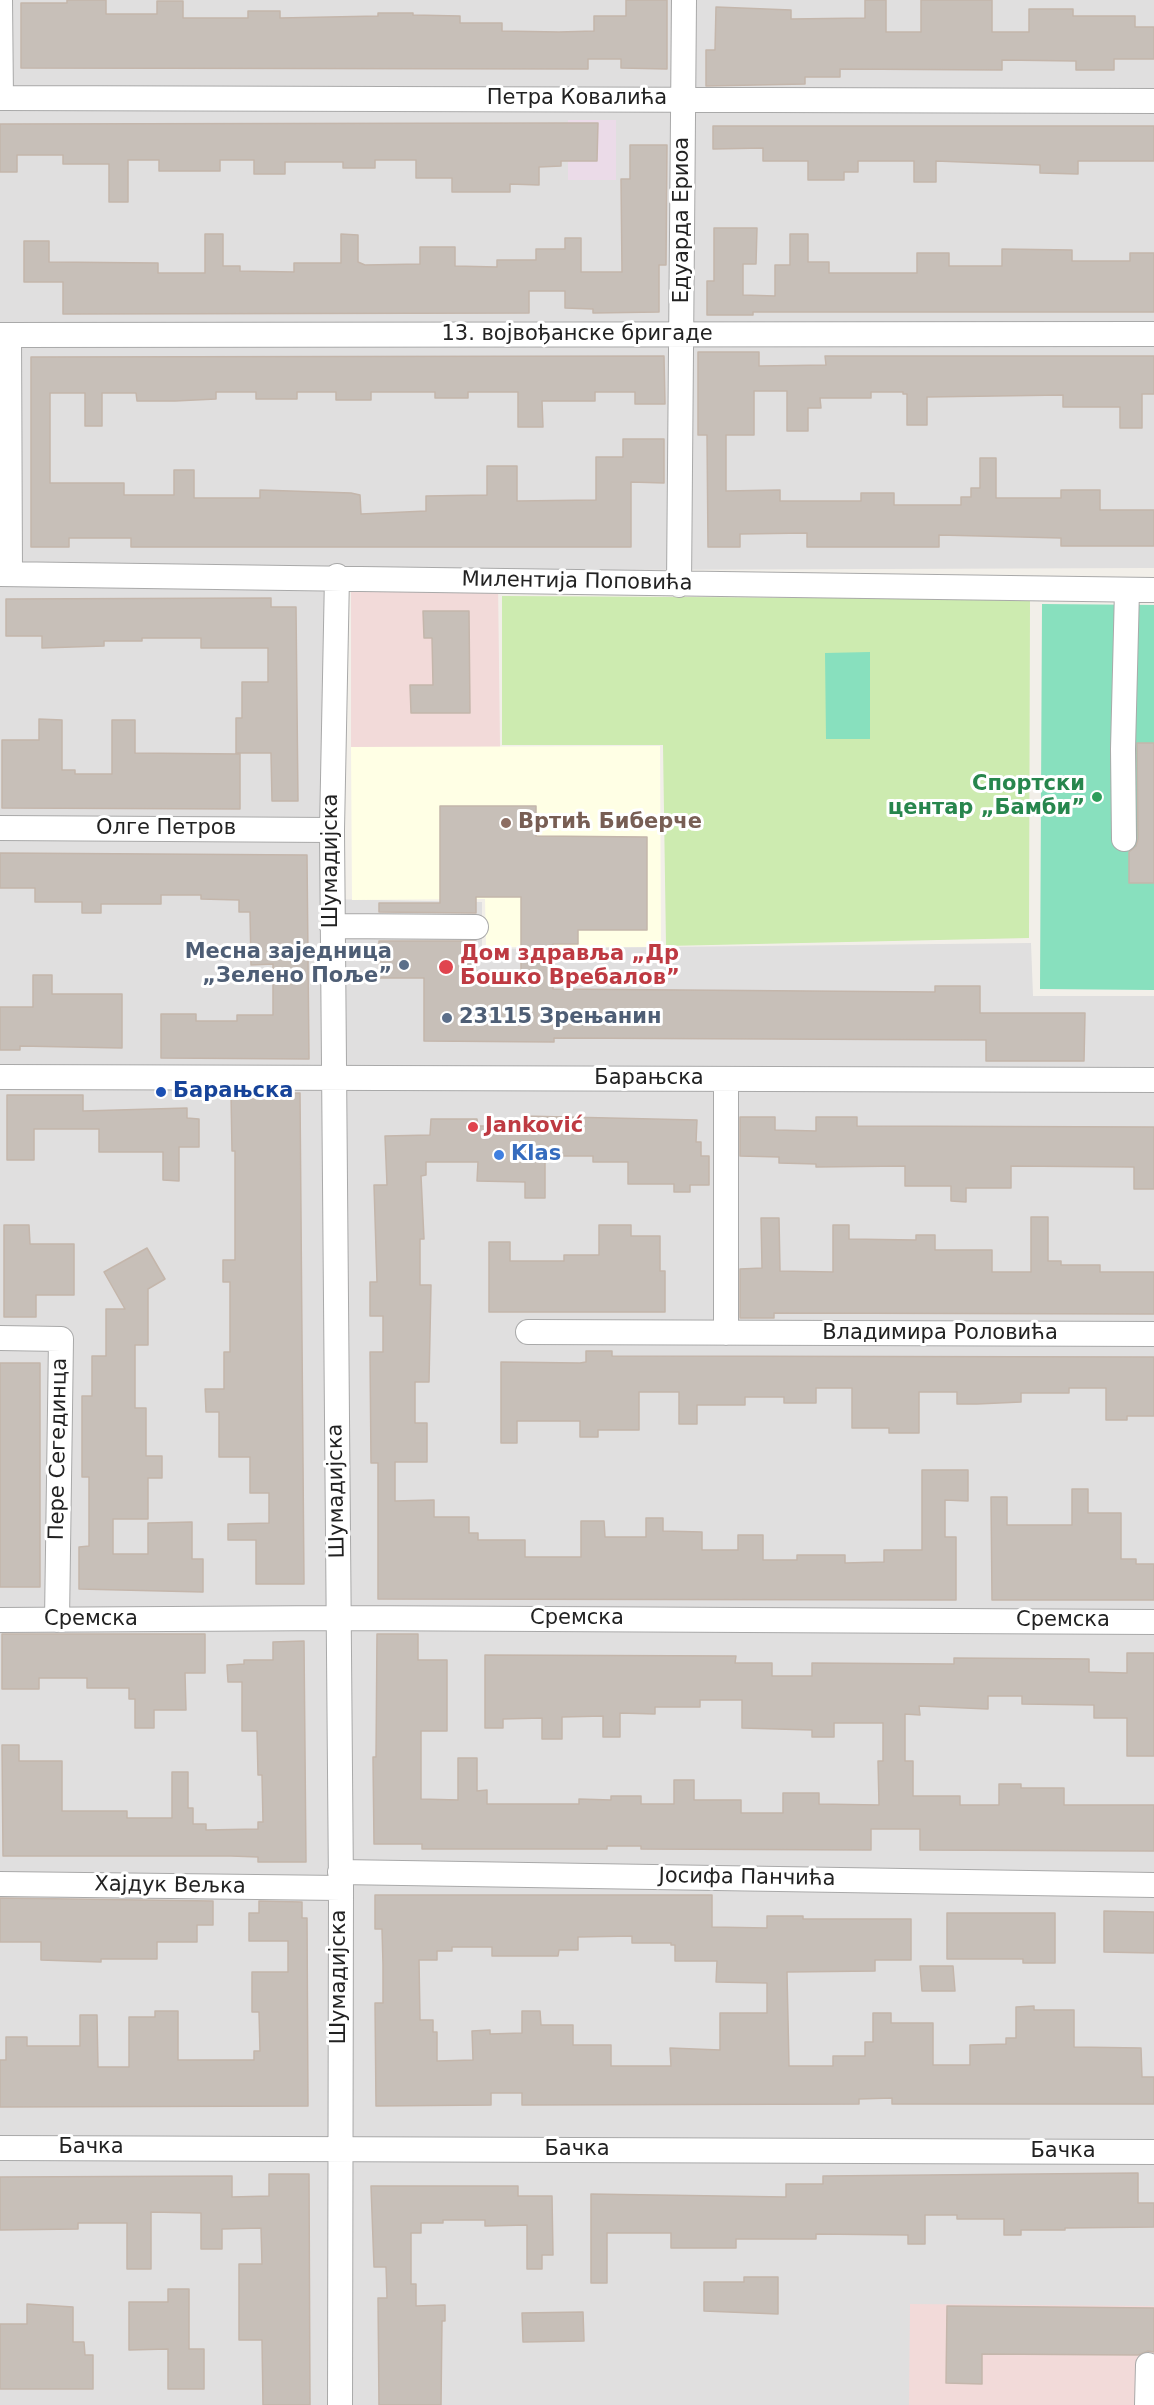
<!DOCTYPE html>
<meta charset="utf-8">
<style>
body{margin:0}
canvas{display:block;background:#f2efe9}
</style>
<canvas width="1154" height="2405"></canvas>
<script>
const g = document.querySelector('canvas').getContext('2d');
g.lineJoin = 'round';
function fill(path, color) {
  g.fillStyle = color;
  g.fill(path, 'evenodd');
}
function trace(path, color, width, dash) {
  g.strokeStyle = color;
  g.lineWidth = width;
  g.lineCap = dash ? 'butt' : 'round';
  g.setLineDash(dash || []);
  g.stroke(path);
}
function drawText(font, color, halo, rows, align = 'center') {
  g.font = font + ' "DejaVu Sans",sans-serif';
  g.lineWidth = 6;
  g.setLineDash([]);
  g.textBaseline = 'middle';
  g.strokeStyle = halo;
  g.fillStyle = color;
  for (const [text, x, y, turn = 0] of rows) {
    g.save();
    g.translate(x, y);
    g.rotate((+turn || 0) * Math.PI / 180);
    g.textAlign = isNaN(turn) ? turn : align;
    if (halo) g.strokeText(text, 0, 0);
    g.fillText(text, 0, 0);
    g.restore();
  }
}
const residential = new Path2D(`
 M0,0H1154V568L325,571L322,899L482,902V949L1031,943L1033,996H1154V2405H0Z`);
const commercial = new Path2D(`
 M498,581L500,747H351V582Z
 M910,2304L1154,2306V2405H909Z`);
const industrial = new Path2D(`
 M568,120H616V180H568Z`);
const education = new Path2D(`
 M660,746L661,947H486L485,899L352,900L351,747Z`);
const grass = new Path2D(`
 M502,596L1030,599L1029,938L666,946L663,745H502Z`);
const pitch = new Path2D(`
 M1042,604L1154,605V990L1040,989Z
 M870,652V739H826L825,653Z`);
const building = new Path2D(`
 M67,0H106V14H157V1H183V18H248V11H280V18L378,16V13H413V15L460,16V23H502V31L559,32L594,31V16H626V0H667V69L621,68V59H588V69L21,68V3H67Z
 M865,0H886V32H921V0H992V32H1029V9H1073V16H1135V27H1154V59H1114V70H1076V61L1002,60V70L840,69V77H805V84L706,86V50H715L716,7L791,10V19L865,18Z
 M570,123H598L597,161H561V166L539,167V185L510,184V192H452V178H416V160H375V168H343V162H285V174H254V160H220V171H159V160H128V202H109V164H63V155H17V172H0V124Z
 M713,126H1154V161H1078V174L1040,173V165L936,161V182H914V161H858V172H844V180H808V161H763V148L713,149Z
 M630,145H667L666,265H659V312L593,313V309L565,308V291H529V313L63,314V282H24V241H49V262L158,263V273H205V234H223V266H240V271L294,272V263H341V234L358,235V262L365,265L420,264V247H455V266L497,267V260H536V249H565V238H581V272H622L621,179H630Z
 M714,228H757L756,264H743V295L775,296V265H790V234H808V262H829V273H917V253H949V266H1002V249L1072,250V261H1130V253H1154V312H753V315H707V281H714Z
 M698,352H759V366L826,365L825,356H1154V394H1142V428H1120V407H1063V395L927,397V425H907V394H903V392H871V398H820L821,408H808V431H787V391H754V435H726V491L780,490V501H861V493H894V505H961V497H971V488H980V458H996V498H1061V490H1100V510H1154V546H1061V538L939,535V547H807V533L740,534V547H708L707,435H698Z
 M664,356L665,404H635V392H595V401H542L543,427H518V392H468V398H435V392H371V400H336V392H297V399H256V392H216V399L175,401H137L136,393H102V426H85V393H50V483H124V495H174V470H194V498H260V490L351,493L360,495L361,514L426,511V496L487,495V466H517V501L596,500V457H623V439H664V483L631,482V547H131V538H69V547H31V357Z
 M271,598V607H296L298,801H272L271,753H236V718H242V682H268V648H201V638H142V641H104V646L42,648V636H6V599Z
 M423,611H469L470,713H411L410,685H433L432,638H424Z
 M39,719L62,720V770H75V774H112V720H135V753L240,754V809L2,808V740H39Z
 M1137,743H1154V883H1129V852L1136,846L1138,839Z
 M440,806H536V836L647,837V930H578V944H553V989L935,992V986H980V1013H1085L1084,1061H986V1040L554,1038V1042L424,1041V978H379V941H476V971H521V897H476V913L379,912V903H440Z
 M0,853L307,855L309,1059L161,1058V1014H196V1021H237V1015H273V964L251,965L250,912H239V900L201,899V895H161V904H101V913H82V902H35V888H0Z
 M33,975H52V994H122V1048L20,1046V1050H0V1007H33Z
 M300,1093L304,1584H256V1540H228V1524L269,1523V1493H250V1457H219V1412H206L205,1389H224V1352H230V1282H223V1260H235V1151H232L231,1094Z
 M7,1095H83V1111L187,1108V1118L199,1119V1147H179V1181L163,1180V1152H99V1129H34V1160H7Z
 M522,1116L697,1120L696,1142H701V1156H709V1185H690V1192H674V1184H628V1162H593V1156H545V1198H525V1182L477,1181L478,1162H426V1175L421,1176L424,1239H420V1285H431L429,1382H415V1423H427V1462H395V1501L434,1500V1517H469V1533H478V1540H525V1557H581V1521H604L605,1537H646V1518H663V1531L702,1532V1550H738V1535H763V1560H797V1555H845V1563L884,1562V1550H922V1470H968V1501L945,1500V1537H956V1600L378,1599V1463H371L370,1352H383V1316H370V1282H377L374,1185H387L385,1136L430,1135L431,1119H477L478,1126H522Z
 M740,1117H775V1130L816,1131V1117H857V1126L1154,1127V1189H1134V1167L1011,1166V1188H966V1202L951,1201V1186H905V1166L816,1167V1164L779,1163V1157L740,1156Z
 M1031,1217H1048V1261H1061V1265H1100V1272H1154V1314L774,1313V1318H740V1269L762,1268L761,1218H779L780,1271L833,1272V1225H849V1239L916,1240V1235H935V1250H992V1272H1031Z
 M4,1225H29L30,1244H74V1295H36V1317H4Z
 M599,1225H631V1236H660V1271H665V1312H489V1242H510V1261H564V1255H599Z
 M147,1248L165,1279L148,1289V1345H135V1408H146V1456H162V1478H148V1519H113V1554H148V1523L192,1522V1559H203V1592L79,1589V1547L89,1546V1477H82V1396H92V1356H106V1309H125L104,1272Z
 M586,1351H612V1356L1154,1357V1416H1127V1420H1106V1388H1069V1393H1021V1402L977,1404H957V1392H919V1433H889V1428H852V1388H816V1403H784V1397H745V1405H697V1424H679V1392H639V1430H598V1437H580V1421H517V1443H501V1362L580,1363L586,1362Z
 M0,1363H40V1587H0Z
 M1072,1489H1088V1513H1121V1559H1136V1564H1154V1600H992L991,1497H1007V1525H1072Z
 M2,1634H205V1673H185L186,1710H154V1728H135V1699H129V1688H87V1678H39V1689H2Z
 M377,1634H418V1660H447V1731H421V1799L458,1800V1758H477V1791L487,1790V1804H579V1799L611,1800V1796H641V1804H674V1780H694V1800H741V1813H783V1793H819V1804L879,1805L878,1761H883V1723H834V1737H812V1730L742,1728V1700H700V1707H655V1714L620,1713V1737H603V1716L562,1717V1739H542V1718L503,1719V1728H485V1655L736,1656L735,1663H772V1676H812V1663L954,1664V1658L1089,1659V1672L1127,1673V1653H1154V1756H1127V1718H1094V1705L1022,1704V1696H988V1709L919,1706L920,1715L905,1714V1761H913V1796H960V1805H999V1784H1021V1788H1064V1805H1154V1851L920,1850V1829H871V1850L641,1849V1846H607V1849H422V1844H374L373,1757H376Z
 M304,1641L306,1862H258V1857L231,1856H3L2,1745H19V1761H62V1811H127V1818H172V1772H188V1808H193V1824H206V1830L258,1829V1822H263L262,1775H258L257,1731H242V1682H228L227,1665L244,1664V1660H273V1642Z
 M375,1895H712V1927L767,1928V1916H803V1919H911V1960H875V1971L787,1972L789,2066H833V2056H865V2042H873V2013H891V2023H933V2065H970V2045L1006,2044V2038H1016V2007L1034,2006V2010H1074V2047L1141,2048L1142,2077H1154V2104H892V2098L859,2099V2104L522,2105V2093H491V2105L376,2106L375,2003H383V1965L382,1929H375ZM632,1936V1943H671V1945H675V1961H717L716,1982L767,1983V2013H720V2050L670,2048L671,2066H611V2045H573V2025H541L540,2011H522V2033L490,2034V2030L472,2031L473,2060L437,2061V2032H433V2020H420L419,1960H437V1951H452V1947H492V1956H558L559,1950H578V1937Z
 M0,1898L213,1901V1925H197V1942H157V1959H101V1962L41,1960V1942H0Z
 M259,1901L302,1902V1918H307L308,2106L0,2107V2060H6V2037H27V2046H80V2015H97L98,2067H129V2017H155V2011H178V2060H254V2051H260L259,2012H252V1972H288V1941H249V1913H259Z
 M1104,1911L1154,1912V1953L1104,1952Z
 M947,1913H1055V1963H1023V1959H947Z
 M920,1966H953L955,1991H922Z
 M1138,2173V2203H1154V2227L1065,2228V2230H1021V2235H1004V2219H957V2215H925V2244H908V2235L816,2234V2239H736V2248H671V2233H607V2283H591V2194L786,2197V2184H823V2176Z
 M269,2174H309L310,2405H263L262,2340H239V2264H262L261,2228L222,2229V2249H201V2213L151,2212V2269H127V2223H78V2229L0,2230V2177L232,2176V2197L269,2196Z
 M371,2186H518V2196H552L553,2255H542V2269H527V2225L485,2226V2220H443V2223H421V2233H411V2284H416V2306L445,2305V2321H442L441,2405H379L378,2298H387L386,2267H374Z
 M744,2277H778V2314L704,2311V2282H744Z
 M168,2289H189V2349H204V2389H168V2349L129,2350V2302H168Z
 M27,2304L73,2307V2342H84L85,2355H93V2389H0V2324H27Z
 M947,2306L1154,2308V2352L1148,2351L1138,2355L982,2354V2384L946,2383Z
 M583,2312L584,2341L523,2342L522,2313Z`);
const minor = new Path2D(`
 M0,0L1,98
 M0,98L1154,101
 M0,335L1154,334
 M9,335L10,574
 M0,574L1154,590
 M337,576L332,830L341,1888L340,2405
 M679,585L684,0
 M0,828L332,830
 M1124,839L1123,749L1127,590
 M332,926L476,927
 M0,1077L1154,1080
 M528,1332L1154,1334
 M726,1333V1079
 M0,1338L61,1339L57,1620
 M0,1620L339,1618L1154,1622
 M340,1872L1154,1885
 M0,1884L341,1888
 M0,2148L1154,2152
 M1147,2405L1148,2365`);
const markers = [
 [1097,797,6,"#2e9e5b"],
 [506,823,6,"#8d6e63"],
 [404,965,6,"#5c6f8a"],
 [446,967,8,"#e0444e"],
 [447,1018,6,"#5c6f8a"],
 [161,1092,6,"#1a4fb4"],
 [473,1127,6,"#e0444e"],
 [499,1155,6,"#3f7fe0"]
];
const streetNames = [
 ["Петра Ковалића",577,99],
 ["Едуарда Ериоа",683,220,-90],
 ["13. војвођанске бригаде",577,335],
 ["Милентија Поповића",577,582,1],
 ["Олге Петров",166,829],
 ["Шумадијска",332,861,-90],
 ["Барањска",649,1079],
 ["Владимира Роловића",940,1334],
 ["Пере Сегединца",59,1449,-89],
 ["Шумадијска",337,1491,-91],
 ["Сремска",577,1619],
 ["Сремска",91,1620],
 ["Сремска",1063,1621],
 ["Јосифа Панчића",747,1878,1],
 ["Хајдук Вељка",170,1886,1],
 ["Шумадијска",340,1977,-90],
 ["Бачка",91,2148],
 ["Бачка",577,2150],
 ["Бачка",1063,2152]
];
const leisureNames = [
 ["Спортски",1085,785],
 ["центар „Бамби”",1085,809]
];
const educationNames = [
 ["Вртић Биберче",518,823]
];
const serviceNames = [
 ["Месна заједница",392,953],
 ["„Зелено Поље”",392,977],
 ["23115 Зрењанин",459,1018,"left"]
];
const healthNames = [
 ["Дом здравља „Др",460,955],
 ["Бошко Вребалов”",460,979],
 ["Janković",485,1127]
];
const transitNames = [
 ["Барањска",173,1092]
];
const shopNames = [
 ["Klas",511,1155]
];
fill(residential, '#e0dfdf');
fill(commercial, '#f2dad9');
fill(industrial, '#ebdbe8');
fill(education, '#ffffe5');
fill(grass, '#cdebb0');
fill(pitch, '#88e0be');
fill(building, '#c7bfb8');
trace(building, '#c4b6ab', 1.5);
trace(minor, '#a9a9a9', 26);
trace(minor, '#fff', 24);
for (const [x, y, r, color] of markers) {
  const dot = new Path2D();
  dot.arc(x, y, r, 0, 2 * Math.PI);
  g.fillStyle = color;
  g.fill(dot);
  trace(dot, '#fff', 2);
}
drawText('21px', '#222', '#fff', streetNames);
drawText('bold 21px', '#27864d', '#fff', leisureNames, 'right');
drawText('bold 21px', '#785e54', '#fff', educationNames, 'left');
drawText('bold 21px', '#4e5e75', '#fff', serviceNames, 'right');
drawText('bold 21px', '#be3a42', '#fff', healthNames, 'left');
drawText('bold 21px', '#164399', '#fff', transitNames, 'left');
drawText('bold 21px', '#366cbe', '#fff', shopNames, 'left');
</script>
